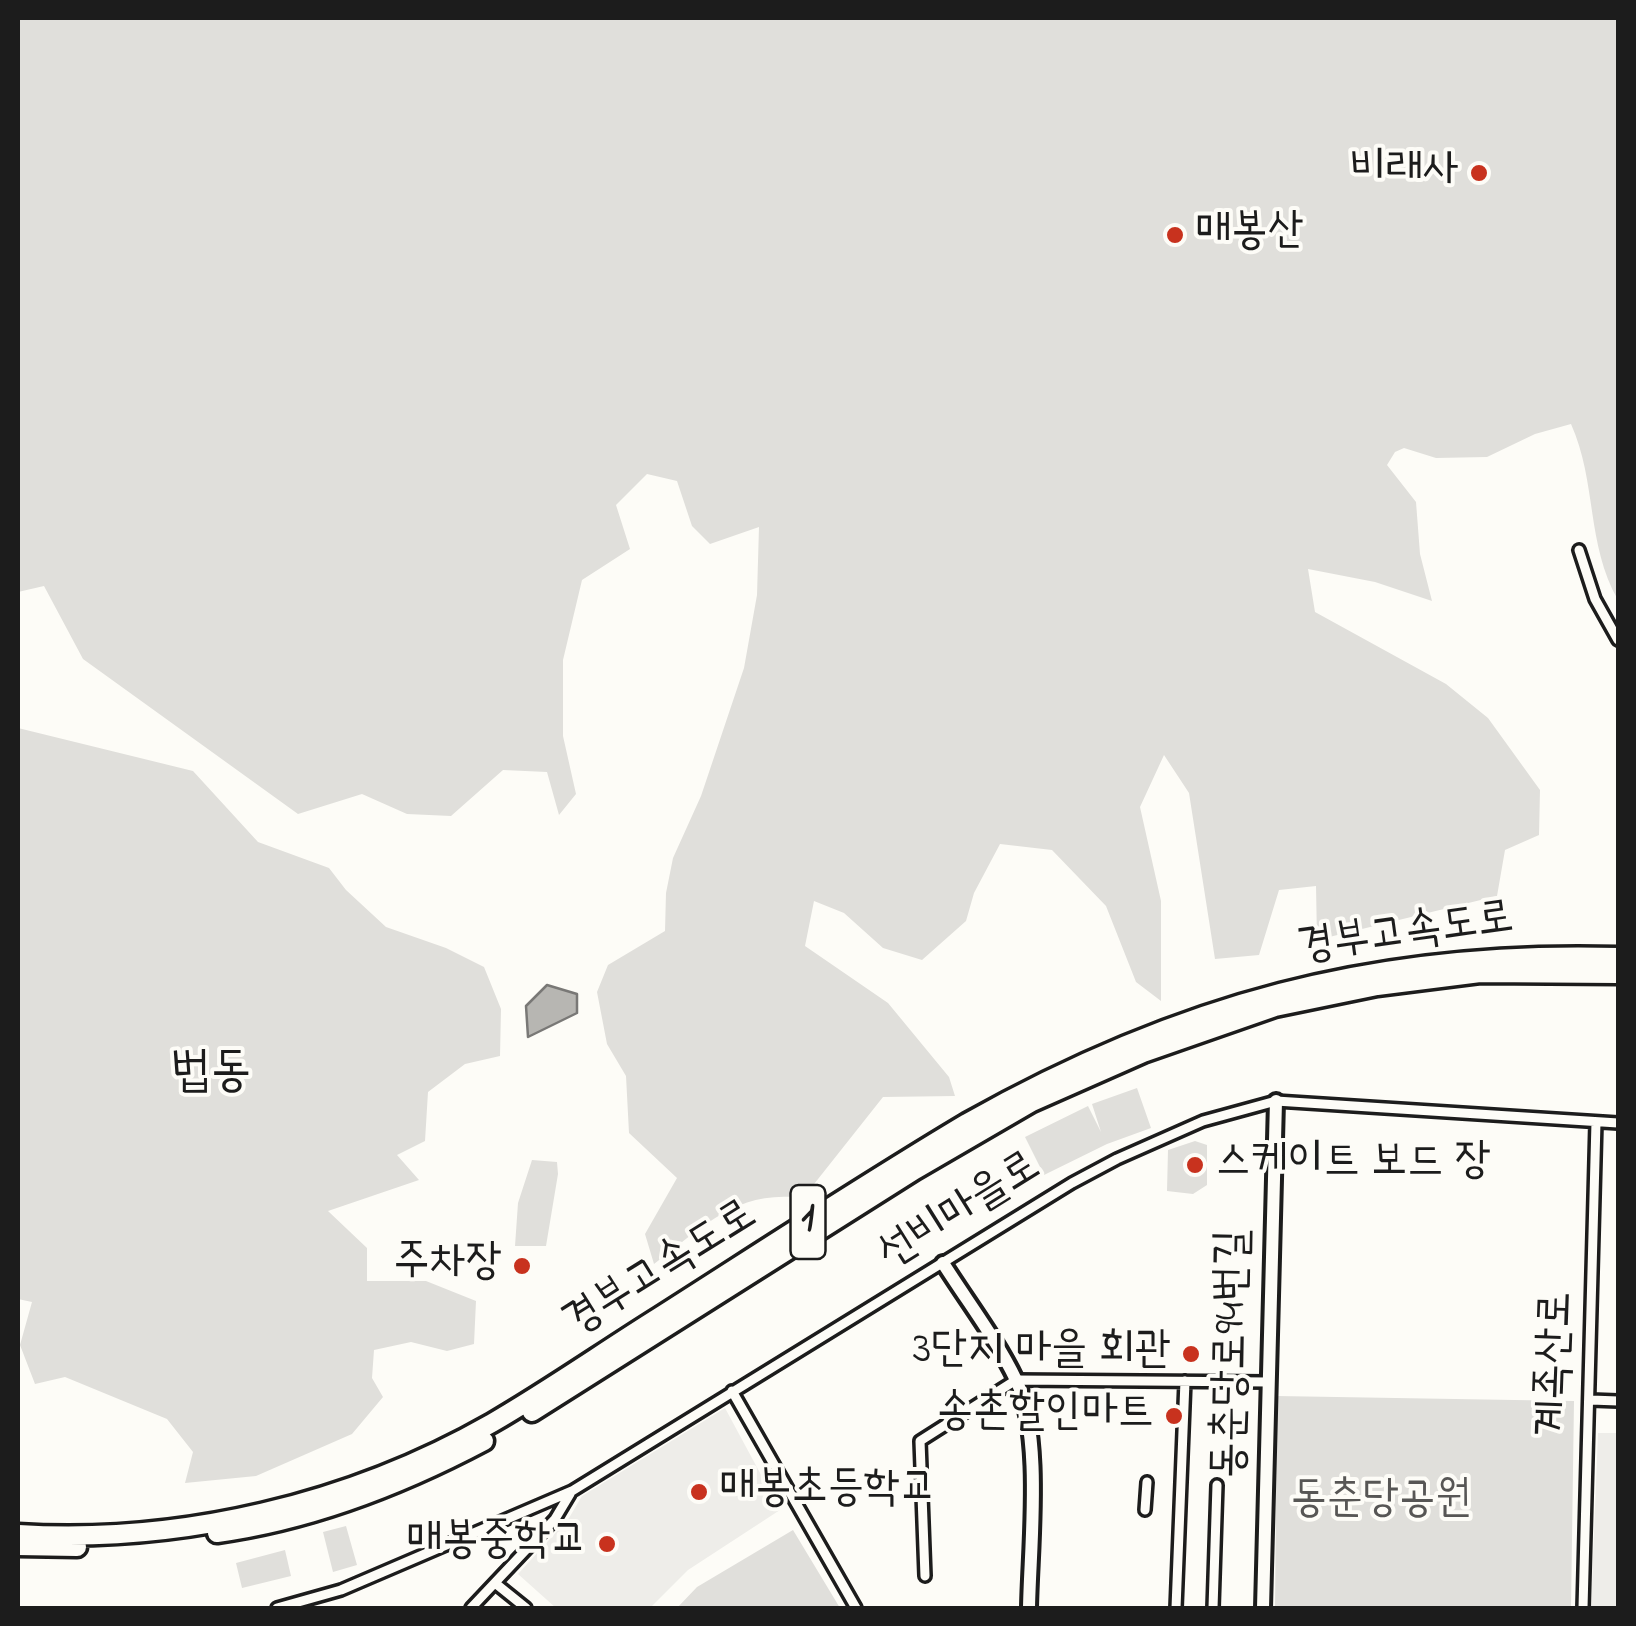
<!DOCTYPE html>
<meta charset="utf-8">
<style>
body{margin:0}
#map{position:relative;width:1636px;height:1626px;overflow:hidden;background:#fdfcf7;font-family:"Indie Flower",sans-serif}
canvas{display:block}
.frame{position:absolute;inset:0;border:20px solid #1c1c1c;pointer-events:none}
</style>
<div id="map">
<canvas width="1636" height="1626"></canvas>
<div class="frame"></div>
</div>
<script>
const g = document.querySelector('canvas').getContext('2d');
g.lineJoin = 'round';
function fill(path, color) {
  g.fillStyle = color;
  g.fill(path, 'evenodd');
}
function trace(path, color, width, dash) {
  g.strokeStyle = color;
  g.lineWidth = width;
  g.lineCap = dash ? 'butt' : 'round';
  g.setLineDash(dash || []);
  g.stroke(path);
}
function drawText(font, color, halo, rows, align = 'center') {
  g.font = font + ' "Indie Flower","Poor Story",sans-serif';
  g.lineWidth = 8;
  g.setLineDash([]);
  g.textBaseline = 'middle';
  g.strokeStyle = halo;
  g.fillStyle = color;
  for (const [text, x, y, turn = 0] of rows) {
    g.save();
    g.translate(x, y);
    g.rotate((+turn || 0) * Math.PI / 180);
    g.textAlign = isNaN(turn) ? turn : align;
    if (halo) g.strokeText(text, 0, 0);
    g.fillText(text, 0, 0);
    g.restore();
  }
}
const built = new Path2D(`
 M725,1408L780,1510L688,1570L650,1608H556L518,1574L569,1518L582,1496Z
 M1598,1433H1618V1608H1591Z`);
const green = new Path2D(`
 M18,18H1618V600C1586,544 1597,482 1571,424L1535,434L1487,457L1436,458L1404,448L1395,452L1387,465L1416,502L1420,554L1432,601L1375,582L1308,569L1315,612L1446,684L1488,718L1540,790L1539,835L1505,850L1497,896L1317,940L1316,886L1279,890L1259,955L1215,959L1189,793L1164,755L1140,807L1161,901V1001L1136,982L1106,906L1052,850L1000,844L974,893L966,921L922,960L883,948L844,913L814,901L805,946L888,1003L949,1077L955,1096L883,1097L803,1198C737,1189 703,1227 654,1264L645,1234L677,1178L629,1133L626,1076L607,1044L597,992L608,965L665,931L666,893L673,858L701,796L744,668L757,595L759,527L710,544L692,526L677,481L647,474L616,505L630,549L582,580L563,660V736L576,794L559,815L547,772L503,770L451,816L407,814L362,794L298,814L83,659L44,586L18,592Z
 M18,728L193,771L258,842L329,868L346,890L386,927L446,948L484,967L501,1009L500,1056L465,1064L428,1092L425,1141L397,1155L419,1180L328,1211L367,1248V1281H426L476,1301L474,1344L447,1351L411,1342L374,1350L372,1378L383,1397L352,1434L256,1476L185,1483L193,1452L167,1419L65,1377L35,1384L20,1345L32,1302L18,1299Z
 M1137,1088L1151,1128L1107,1144L1044,1175L1025,1137L1088,1106L1101,1132L1092,1104Z
 M1195,1141L1207,1145V1185L1193,1194L1167,1191L1168,1150Z
 M532,1160L557,1162L558,1174L546,1246H515L518,1203Z
 M1277,1396L1574,1401L1571,1608H1275Z
 M346,1526L357,1565L333,1572L323,1532Z
 M793,1530L840,1608H677L697,1587Z
 M285,1550L291,1576L242,1588L236,1563Z`);
const water = new Path2D(`
 M547,985L577,994V1013L528,1037L526,1006Z`);
const minor = new Path2D(`
 M1579,550L1595,599L1618,640
 M732,1391L856,1608
 M1591,1400L1618,1401
 M1145,1510L1147,1482
 M925,1576L920,1441L1016,1380L1269,1382
 M495,1583L526,1608
 M277,1608L341,1590L572,1491L1072,1183L1117,1159L1203,1121L1276,1101L1618,1123
 M471,1608L555,1519L570,1494
 M1176,1608L1185,1381
 M1213,1608L1217,1485
 M1583,1608L1596,1122`);
const secondary = new Path2D(`
 M943,1263C967,1301 997,1340 1016,1380C1043,1436 1030,1546 1029,1608
 M1263,1608L1276,1101`);
const motorway = new Path2D(`
 M532,1412L915,1170L1032,1102L1143,1053L1275,1007L1377,986L1480,973L1618,974
 M217,1533C311,1520 401,1485 484,1441
 M18,1534C181,1544 350,1504 492,1423C549,1390 603,1352 659,1317C761,1252 863,1185 967,1123C1178,1004 1376,950 1618,957
 M18,1546L77,1547`);
const markers = [
 [1479,173,10,"#c8321e"],
 [1175,235,10,"#c8321e"],
 [1195,1165,10,"#c8321e"],
 [522,1266,10,"#c8321e"],
 [1191,1354,10,"#c8321e"],
 [1174,1416,10,"#c8321e"],
 [699,1492,10,"#c8321e"],
 [607,1544,10,"#c8321e"]
];
const shields = [
 [808,1222,35]
];
const shieldNames = [
 ["1",808,1222]
];
const poiNames = [
 ["비래사",1459,173],
 ["매봉산",1195,235,"left"],
 ["스케이트 보드 장",1215,1165,"left"],
 ["주차장",502,1266],
 ["3단지 마을 회관",1171,1354],
 ["송촌할인마트",1154,1416],
 ["매봉초등학교",719,1492,"left"],
 ["매봉중학교",587,1544]
];
const streetNames = [
 ["경부고속도로",1406,936,-8],
 ["선비마을로",961,1213,-32],
 ["경부고속도로",662,1271,-32],
 ["동춘당로94번길",1235,1354,-89],
 ["계족산로",1558,1364,-88]
];
const parkNames = [
 ["동춘당공원",1381,1503]
];
const quarterNames = [
 ["법동",211,1076]
];
fill(built, '#eeede9');
fill(green, '#e0dfdb');
fill(water, '#b7b6b2');
trace(water, '#797876', 2.5);
trace(minor, '#1c1c1c', 16);
trace(secondary, '#1c1c1c', 20);
trace(motorway, '#1c1c1c', 25);
trace(minor, '#fdfcf7', 9);
trace(secondary, '#fdfcf7', 12);
trace(motorway, '#fdfcf7', 18);
for (const [x, y, r, color] of markers) {
  const dot = new Path2D();
  dot.arc(x, y, r, 0, 2 * Math.PI);
  g.fillStyle = color;
  g.fill(dot);
  trace(dot, '#fdfcf7', 4);
}
for (const [x, y, w] of shields) {
  const box = new Path2D();
  box.roundRect(x - w / 2, y - 37, w, 74, 8);
  g.fillStyle = '#fdfcf7';
  g.fill(box);
  trace(box, '#1c1c1c', 2.5);
}
drawText('bold 42px', '#1c1c1c', null, shieldNames);
drawText('45px', '#1c1c1c', '#fdfcf7', poiNames, 'right');
drawText('45px', '#1c1c1c', '#fdfcf7', streetNames);
drawText('45px', '#575655', '#fdfcf7', parkNames);
drawText('50px', '#1c1c1c', '#fdfcf7', quarterNames);
</script>
